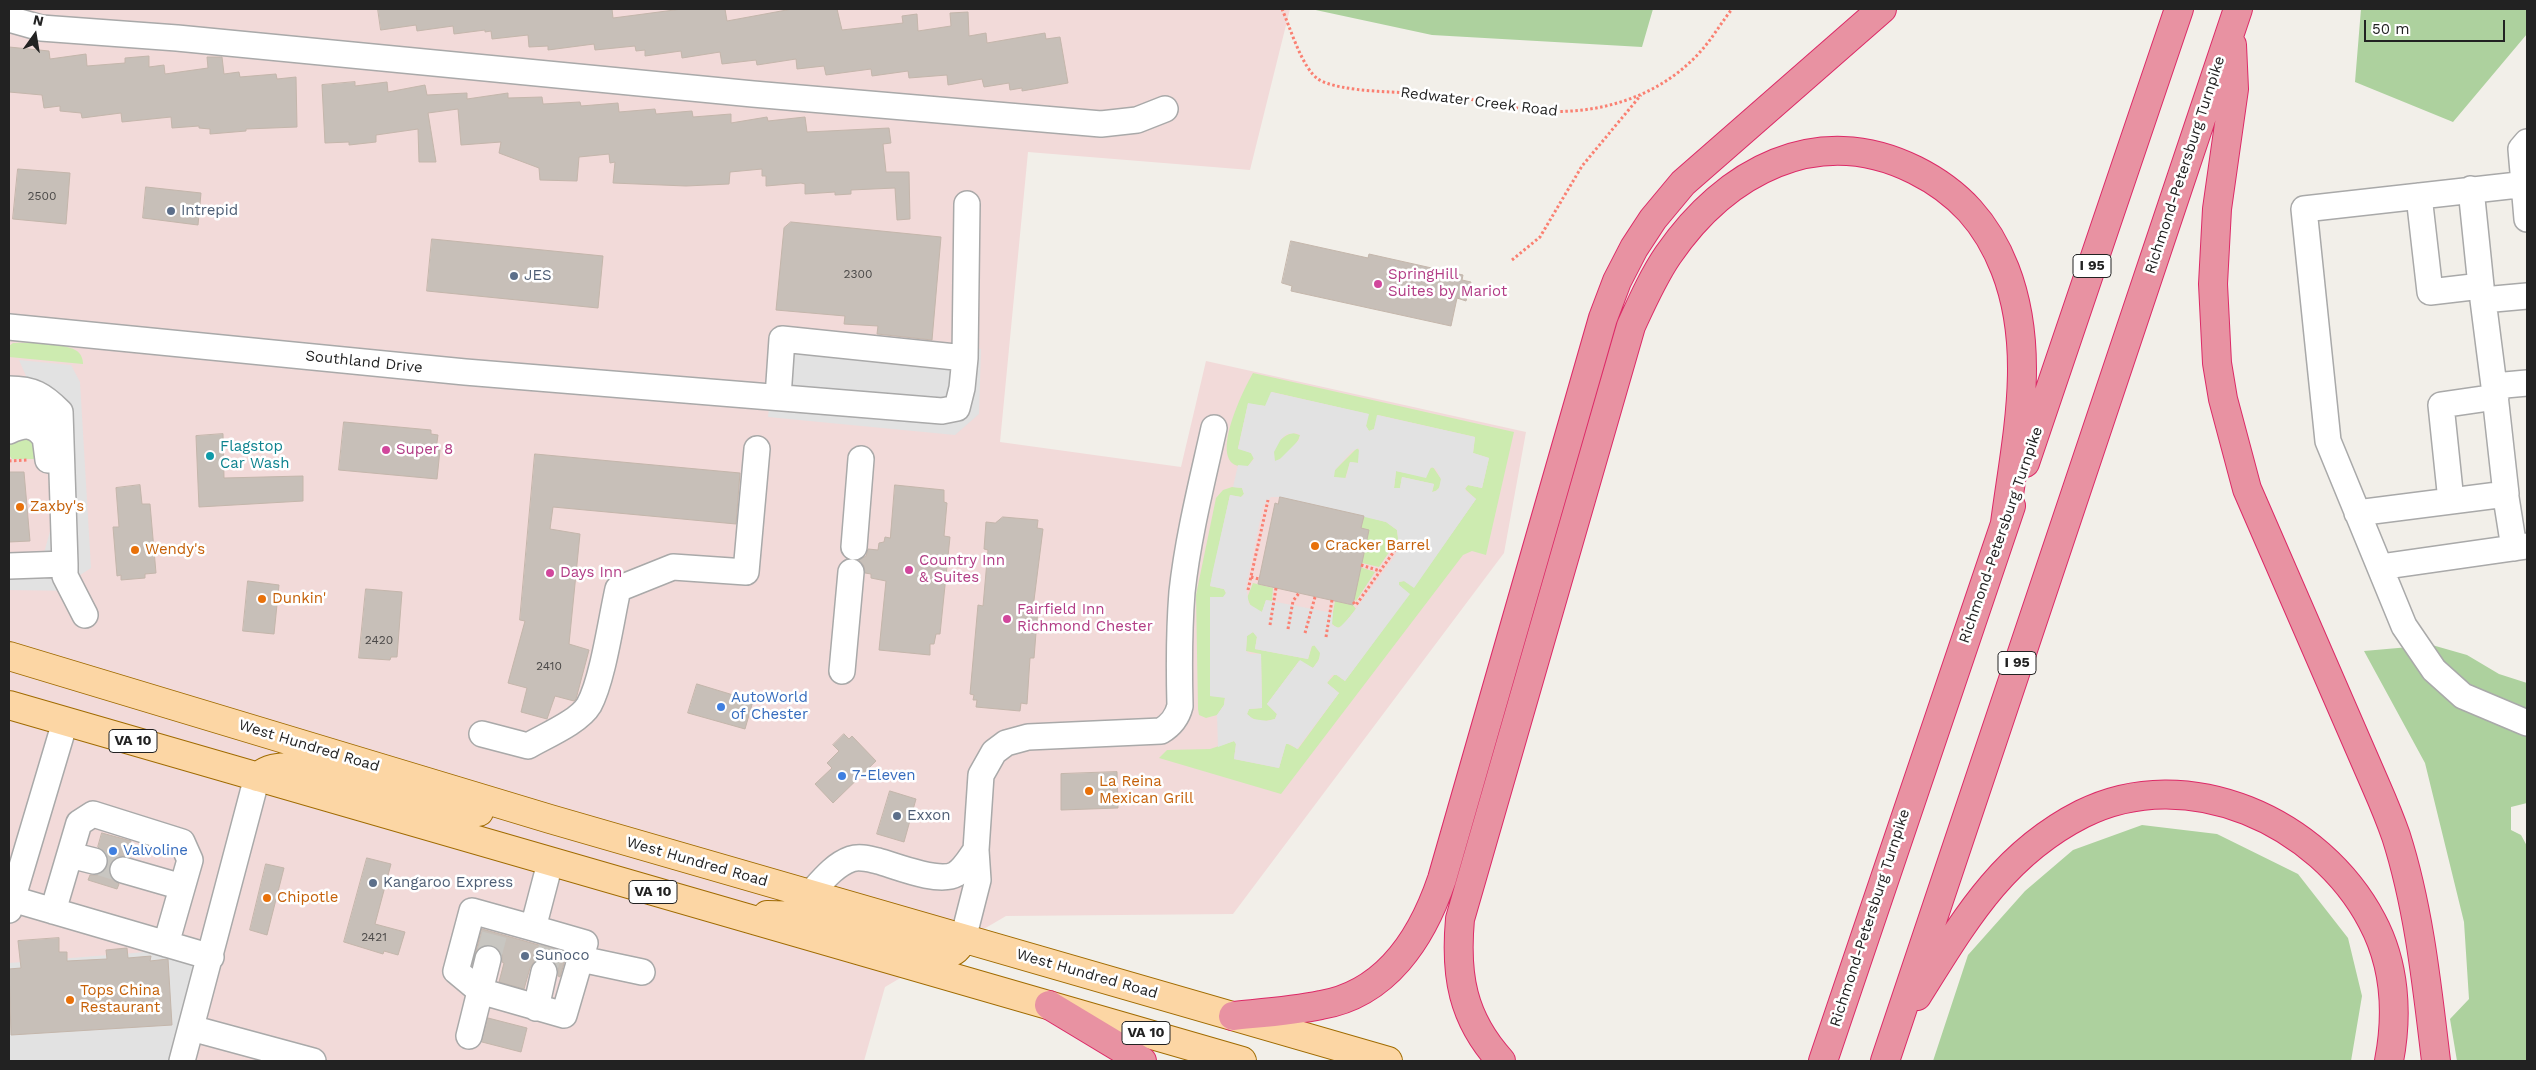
<!DOCTYPE html>
<style>
body{margin:0}
#map{position:relative;width:2536px;height:1070px;overflow:hidden;background:#f2efe9;font-family:"Work Sans",sans-serif}
canvas{display:block}
.frame{position:absolute;inset:0;border:10px solid #222;pointer-events:none}
.north{position:absolute;left:10px;top:10px;width:50px;height:50px;-webkit-text-stroke:4px #fff;paint-order:stroke;rotate:13deg;font-size:14px;font-weight:700;line-height:20px;text-align:center;color:#222}
.north::after{content:'';display:block;margin:auto;width:18px;height:22px;background:#222;clip-path:polygon(50% 0,100% 100%,50% 72%,0 100%)}
.scale{position:absolute;left:2364px;top:20px;width:141px;height:22px;box-sizing:border-box;border:2px solid #222;border-top:0;padding-left:6px;font-size:15px;line-height:18px;white-space:nowrap;color:#222;-webkit-text-stroke:4px #fff;paint-order:stroke}
</style>
<div id="map">
<canvas width="2536" height="1070"></canvas>
<div class="frame"></div>
<div class="north">N</div>
<div class="scale">50 m</div>
</div>
<script>
const g = document.querySelector('canvas').getContext('2d');
g.lineJoin = 'round';
function fill(path, color) {
  g.fillStyle = color;
  g.fill(path, 'evenodd');
}
function trace(path, color, width, dash) {
  g.strokeStyle = color;
  g.lineWidth = width;
  g.lineCap = dash ? 'butt' : 'round';
  g.setLineDash(dash || []);
  g.stroke(path);
}
function drawText(font, color, halo, rows, align = 'center') {
  g.font = font + ' "Work Sans",sans-serif';
  g.lineWidth = 5;
  g.setLineDash([]);
  g.textBaseline = 'middle';
  g.strokeStyle = halo;
  g.fillStyle = color;
  for (const [text, x, y, turn = 0] of rows) {
    g.save();
    g.translate(x, y);
    g.rotate((+turn || 0) * Math.PI / 180);
    g.textAlign = isNaN(turn) ? turn : align;
    if (halo) g.strokeText(text, 0, 0);
    g.fillText(text, 0, 0);
    g.restore();
  }
}
const commercial = new Path2D(`
 M9,9H1290L1250,170L1028,152L1000,442L1181,467L1206,361L1526,432L1504,553L1233,914L1006,916L885,987L864,1061H9Z`);
const grass = new Path2D(`
 M13,343C27,342 66,343 77,351C81,354 83,359 83,364L9,357V346Z
 M1253,373L1514,432L1486,555L1472,551L1463,555L1281,794L1159,758L1167,750L1210,749L1234,741L1236,744L1234,759L1279,768L1286,743L1298,749L1339,693L1327,683L1335,674L1345,681L1409,594L1399,585V582L1404,581L1414,587L1476,499L1465,489L1468,485L1482,488L1489,458L1473,453L1475,437L1378,415L1374,429L1369,431L1366,426L1368,414L1272,392L1266,406L1248,404L1238,448L1251,453L1254,458L1248,466C1202,473 1244,388 1253,373Z
 M32,432L36,459H12L9,455V439Z
 M1293,433L1300,435C1299,443 1283,460 1275,461C1269,449 1282,435 1293,433Z
 M1357,448L1360,451L1358,463L1350,462L1345,479L1334,477L1333,473L1335,470Z
 M1433,467L1441,479C1441,486 1439,491 1432,492L1434,484L1402,477L1400,488H1394L1396,471L1426,477L1429,469Z
 M1232,487L1242,488L1244,494L1241,497L1230,495L1210,586L1224,589L1226,593L1224,597H1211L1210,696L1225,697L1224,705L1217,715L1206,718L1199,715L1198,709L1196,595L1216,498L1223,490Z
 M1364,516L1386,522L1397,530L1398,539L1379,567L1362,563L1361,528Z
 M1360,567L1375,572L1356,601L1354,599Z
 M1253,583L1273,588L1272,601L1266,600L1262,612L1252,608L1247,598Z
 M1335,601L1353,605L1356,609L1342,626L1337,628L1331,623Z
 M1253,632L1257,637L1255,649L1308,659L1312,646L1316,645C1324,654 1319,660 1313,668L1299,661L1267,704L1277,714L1275,719C1265,722 1254,722 1247,714L1249,709L1262,708L1261,654L1246,651L1247,636Z`);
const forest = new Path2D(`
 M1311,9H1653L1642,47L1432,35Z
 M2361,9H2527V34L2453,122L2355,82Z
 M2432,645L2467,655L2499,674L2527,683V803L2511,807V830L2521,835L2527,846V1061H2457L2450,1019L2469,999L2464,922L2425,763L2364,651Z
 M2142,825L2217,834L2298,874L2348,938L2362,996L2351,1061H1933L1968,955L2025,891L2073,850Z`);
const parking = new Path2D(`
 M777,328L981,349L979,414L955,435L768,417Z
 M19,360L71,365L80,382L91,568L74,579L80,591L9,590V555L44,553L55,513L51,423L25,397L26,376Z
 M1271,392L1369,414L1366,426L1369,431L1374,429L1377,415L1475,437L1473,453L1489,458L1482,488L1468,485L1465,488L1466,491L1476,499L1414,588L1404,581L1399,582V585L1410,594L1345,681L1337,675H1332L1327,683L1339,693L1297,749L1290,744H1286L1279,768L1234,759L1236,744L1234,741L1218,747L1217,715L1224,705L1225,698L1210,696V597H1223L1226,593L1224,589L1210,586L1213,570L1230,495L1241,497L1244,494L1242,488L1233,487L1238,465L1248,466L1254,459L1251,453L1238,449L1248,403L1265,406ZM1296,433L1300,435L1299,440L1280,459L1275,461L1274,452L1281,439L1287,434ZM1359,448L1358,463L1350,462L1346,478L1334,477L1335,470L1352,451ZM1431,467L1436,469L1441,479L1439,488L1436,491L1432,492L1434,484L1402,477L1400,488H1394L1396,471L1426,478ZM1271,497H1280L1386,522L1397,530L1399,544L1395,556L1349,618L1339,628L1332,625L1333,613L1266,600L1262,612L1249,604L1246,587L1263,506ZM1253,632L1257,637L1255,649L1308,659L1311,647L1314,645L1320,653L1319,660L1313,668L1300,660L1267,704L1277,714L1275,719L1267,721L1253,719L1247,714L1249,709L1262,708L1261,654H1250L1246,651L1247,636Z
 M158,951L200,962L174,1061H9V963Z`);
const building = new Path2D(`
 M378,9H612L613,18L682,9H725L727,21L792,9H837L842,30L903,23L902,16L917,14L918,31L951,26L950,13L968,12L969,36L986,33L987,43L1045,33L1046,39L1060,37L1068,83L1022,91V88L1010,90L1009,83L984,87L982,79L948,85L947,75L909,78L908,71L872,76L871,69L826,75L824,66L797,69L796,59L757,65L756,60L722,64L720,52L682,58L681,51L645,56V50L636,51L635,46L595,50L594,44L548,50V46L529,47L528,35L492,39L491,31L485,32V30L454,34L453,26L417,31L416,25L381,30Z
 M9,47L49,51L50,59L86,54L87,66L125,63V58L149,56V67L164,65L165,74L208,68L207,57H222L224,74L239,72L240,77L276,74L277,79L296,77L297,127L246,129V131L210,134V129L199,128V126L172,128L171,117L122,122L121,113L82,118L81,113L60,111V106L44,108L42,95L9,92Z
 M355,82V86L387,82L388,92L425,85L427,95L467,93V99L508,93V98L542,97L543,104L580,102L581,106L618,103L619,112L655,109L656,114L692,111L693,117L731,114V123L767,117L768,121L805,117L807,132L889,128L891,143L883,144L886,172H909L910,219L897,220L895,188L851,190V194L835,195V192L805,194V184L801,183L766,186V176H762V169L730,172L729,184L686,186L613,183L615,162L610,163L609,154L579,157L577,181L540,180L539,168L499,153L501,142L461,145L458,109L428,113L436,162H419L418,129L376,135V142L349,145V142L325,143L322,85Z
 M18,169L70,173L66,224L13,219Z
 M146,187L201,193L198,225L143,218Z
 M791,222L941,237L932,340L877,334L878,326L844,324L845,316L776,310L784,228Z
 M432,239L603,256L598,308L427,291Z
 M1291,241L1368,258L1369,254L1463,275L1462,280L1471,282L1466,301L1457,298L1451,326L1291,291L1292,286L1282,283Z
 M344,422L431,430V434L438,435L436,450H440L437,479L339,470Z
 M223,434L224,478L303,476V501L199,507L196,436Z
 M535,454L740,473L736,524L553,507L550,529L580,534L569,644L589,650L576,699L574,701L555,696L547,719L521,712L527,688L508,683L525,621L520,620Z
 M9,472H24L30,541L9,542Z
 M140,485L142,504H150L156,573L145,574V578L121,580V575L117,576L113,527H119L116,488Z
 M895,485L944,490V502L947,503L944,536L950,537L940,634H936L934,644H930V655L879,650L886,581L871,578V574L865,573L864,566L859,560L866,556L868,549L878,550L879,543L884,542L885,537L890,538Z
 M1280,497L1364,516L1361,528L1369,530L1353,605L1258,584L1275,503L1278,504Z
 M1003,517L1038,520L1037,528L1043,529L1033,608H1038L1034,658H1030L1027,704L1021,703L1020,711L976,707L977,700H973L974,695L970,694L978,605L983,606L988,550L984,549L986,522L995,523Z
 M248,581L279,585L274,634L243,631Z
 M366,589L402,592L397,657H391L390,660L359,658Z
 M697,684L753,701L745,729L688,713Z
 M844,734L849,739L852,736L876,761L833,803L815,784L832,768L827,763L839,751L833,745Z
 M1117,772L1118,808L1061,810V774Z
 M890,791L916,799L904,842L877,834Z
 M102,833L131,841L127,856H119L109,866V874L119,884L117,889L88,880L90,875H98L108,865V857L98,847Z
 M367,858L391,864L375,924L405,932L398,955L384,951L383,954L344,942Z
 M266,864L284,868L267,935L250,930Z
 M482,929L567,953L560,977L558,976V968L554,962L548,958H540L534,962L530,968L524,989L499,982L504,963L502,962V955L498,949L492,945H484L476,952Z
 M59,938V952H67V961L107,959L106,950L127,948L128,958L151,956L150,961L168,959L172,1025L11,1035L9,969L21,968L18,941Z
 M488,1018L527,1028L521,1052L482,1042Z`);
const minorTunnel = new Path2D(`
 M94,861L123,870
 M488,959L496,929
 M544,972L552,945`);
const path = new Path2D(`
 M1282,9C1290,27 1302,68 1318,79C1339,93 1407,92 1434,94C1467,97 1499,106 1531,110C1593,117 1658,99 1700,52C1712,39 1721,23 1732,9
 M1512,260L1540,237L1582,166L1641,95
 M9,461L27,460
 M1361,565L1380,571
 M1251,577L1259,579
 M1248,590L1268,500
 M1353,602L1356,605L1395,550
 M1270,625L1276,588
 M1288,629L1293,601L1299,593
 M1305,633L1315,597
 M1326,637L1332,600`);
const minor = new Path2D(`
 M9,19L41,28L177,38L753,94L1101,124L1137,120L1165,109
 M2527,142L2521,149L2527,219
 M2527,184L2304,209L2328,441L2404,626L2434,670L2463,696L2527,723
 M2419,196L2430,292L2481,286L2471,189
 M9,327L465,372L942,411L957,408L962,388L965,358L967,204
 M2494,386L2483,300L2527,296
 M9,389C33,389 43,395 60,412L65,564
 M778,397L782,339L965,358
 M9,411L22,407L37,414L44,429L48,460
 M9,431C24,424 35,423 45,438
 M2505,491L2514,548
 M2451,501L2441,405L2496,397
 M2357,513L2506,494L2494,386L2527,383
 M854,547L861,459
 M9,566L65,564V576L85,615
 M2380,567L2527,546
 M842,671L851,572
 M482,734L528,746C545,736 579,722 589,705C603,679 611,620 618,589L673,567L746,572L757,449
 M70,855L94,861
 M123,870L182,887
 M810,894C822,881 834,865 851,859C860,856 869,859 878,861C896,866 939,884 956,874C965,868 970,858 976,850
 M9,898L211,957
 M9,910L65,722
 M53,911L79,823L93,814L182,842L190,860L166,944
 M533,928L472,911L456,971L480,991L564,1015L585,943L533,928L550,863
 M963,939L978,880L976,850L981,775L994,752L1006,743L1028,737L1161,731C1171,725 1177,718 1180,706C1179,668 1179,630 1182,592C1188,537 1202,482 1214,428
 M581,959L642,972
 M536,1008L544,972
 M191,1028L313,1061
 M469,1036L488,959
 M182,1061L257,777`);
const major = new Path2D(`
 M9,656L550,819L1388,1061
 M9,705L1242,1061
 M257,777C268,768 278,767 293,767L430,806L479,812
 M767,915L808,916L939,953C953,954 957,951 963,939`);
const highway = new Path2D(`
 M2232,45L2234,89L2217,209L2213,284L2217,363L2223,399L2247,489L2376,786C2383,802 2390,819 2396,836C2419,908 2427,986 2436,1061
 M2025,463L2179,9
 M1917,996C1963,923 2001,855 2082,814C2188,761 2320,822 2372,921C2395,964 2398,1014 2389,1061
 M1049,1005L1142,1061
 M1233,1016C1262,1013 1292,1011 1321,1005C1386,994 1422,938 1442,879L1603,318L1617,281L1634,248L1653,219L1683,183L1882,9
 M1501,1061C1462,1018 1455,975 1460,919L1631,326C1642,302 1653,277 1668,255C1725,172 1817,121 1915,170C1959,192 1987,223 2005,269C2037,351 2016,439 2005,523
 M1823,1061L2011,506
 M1885,1061L2238,9`);
const markers = [
 [171,211,5,"#5c6f8a"],
 [514,276,5,"#5c6f8a"],
 [1378,284,5,"#d1479c"],
 [386,450,5,"#d1479c"],
 [210,456,5,"#0f9aa8"],
 [20,507,5,"#e8710a"],
 [1315,546,5,"#e8710a"],
 [135,550,5,"#e8710a"],
 [909,570,5,"#d1479c"],
 [550,573,5,"#d1479c"],
 [262,599,5,"#e8710a"],
 [1007,619,5,"#d1479c"],
 [721,707,5,"#3f7fe0"],
 [842,776,5,"#3f7fe0"],
 [1089,791,5,"#e8710a"],
 [897,816,5,"#5c6f8a"],
 [113,851,5,"#3f7fe0"],
 [373,883,5,"#5c6f8a"],
 [267,898,5,"#e8710a"],
 [525,956,5,"#5c6f8a"],
 [70,1000,5,"#e8710a"]
];
const numberNames = [
 ["2500",42,196],
 ["2300",858,274],
 ["2420",379,640],
 ["2410",549,666],
 ["2421",374,937]
];
const shields = [
 [2092,266,38],
 [2017,663,38],
 [133,741,48],
 [653,892,48],
 [1146,1033,48]
];
const shieldNames = [
 ["I 95",2092,266],
 ["I 95",2017,663],
 ["VA 10",133,741],
 ["VA 10",653,892],
 ["VA 10",1146,1033]
];
const streetNames = [
 ["Redwater Creek Road",1479,102,7],
 ["Richmond-Petersburg Turnpike",2185,165,-72],
 ["Southland Drive",364,362,6],
 ["Richmond-Petersburg Turnpike",2001,535,-71],
 ["West Hundred Road",309,746,17],
 ["West Hundred Road",697,862,16],
 ["Richmond-Petersburg Turnpike",1870,918,-72],
 ["West Hundred Road",1087,974,16]
];
const serviceNames = [
 ["Intrepid",181,211],
 ["JES",524,276],
 ["Exxon",907,816],
 ["Kangaroo Express",383,883],
 ["Sunoco",535,956]
];
const hotelNames = [
 ["SpringHill",1388,275],
 ["Suites by Mariot",1388,292],
 ["Super 8",396,450],
 ["Country Inn",919,561],
 ["& Suites",919,578],
 ["Days Inn",560,573],
 ["Fairfield Inn",1017,610],
 ["Richmond Chester",1017,627]
];
const cultureNames = [
 ["Flagstop",220,447],
 ["Car Wash",220,464]
];
const foodNames = [
 ["Zaxby's",30,507],
 ["Cracker Barrel",1325,546],
 ["Wendy's",145,550],
 ["Dunkin'",272,599],
 ["La Reina",1099,782],
 ["Mexican Grill",1099,799],
 ["Chipotle",277,898],
 ["Tops China",80,991],
 ["Restaurant",80,1008]
];
const shopNames = [
 ["AutoWorld",731,698],
 ["of Chester",731,715],
 ["7-Eleven",852,776],
 ["Valvoline",123,851]
];
fill(commercial, '#f2dad9');
fill(grass, '#cdebb0');
fill(forest, '#add19e');
fill(parking, '#e2e2e2');
fill(building, '#c7bfb8');
trace(building, '#c4b6ab', 1);
trace(minorTunnel, '#c8c6c1', 25, [25, 12]);
trace(minor, '#a9a9a9', 28);
trace(major, '#a06b00', 30);
trace(highway, '#dc2a67', 30);
trace(path, '#fa8072', 3, [2.5, 2.5]);
trace(minor, '#fff', 25);
trace(major, '#fcd6a4', 28);
trace(highway, '#e892a2', 28);
for (const [x, y, r, color] of markers) {
  const dot = new Path2D();
  dot.arc(x, y, r, 0, 2 * Math.PI);
  g.fillStyle = color;
  g.fill(dot);
  trace(dot, '#fff', 2);
}
drawText('12px', '#4b4948', null, numberNames);
for (const [x, y, w] of shields) {
  const box = new Path2D();
  box.roundRect(x - w / 2, y - 11.5, w, 23, 4);
  g.fillStyle = '#fff';
  g.fill(box);
  trace(box, '#222', 1);
}
drawText('bold 14px', '#222', null, shieldNames);
drawText('15px', '#222', '#fff', streetNames);
drawText('15px', '#4e5e75', '#fff', serviceNames, 'left');
drawText('15px', '#b23c85', '#fff', hotelNames, 'left');
drawText('15px', '#0d838f', '#fff', cultureNames, 'left');
drawText('15px', '#c56008', '#fff', foodNames, 'left');
drawText('15px', '#366cbe', '#fff', shopNames, 'left');
</script>
